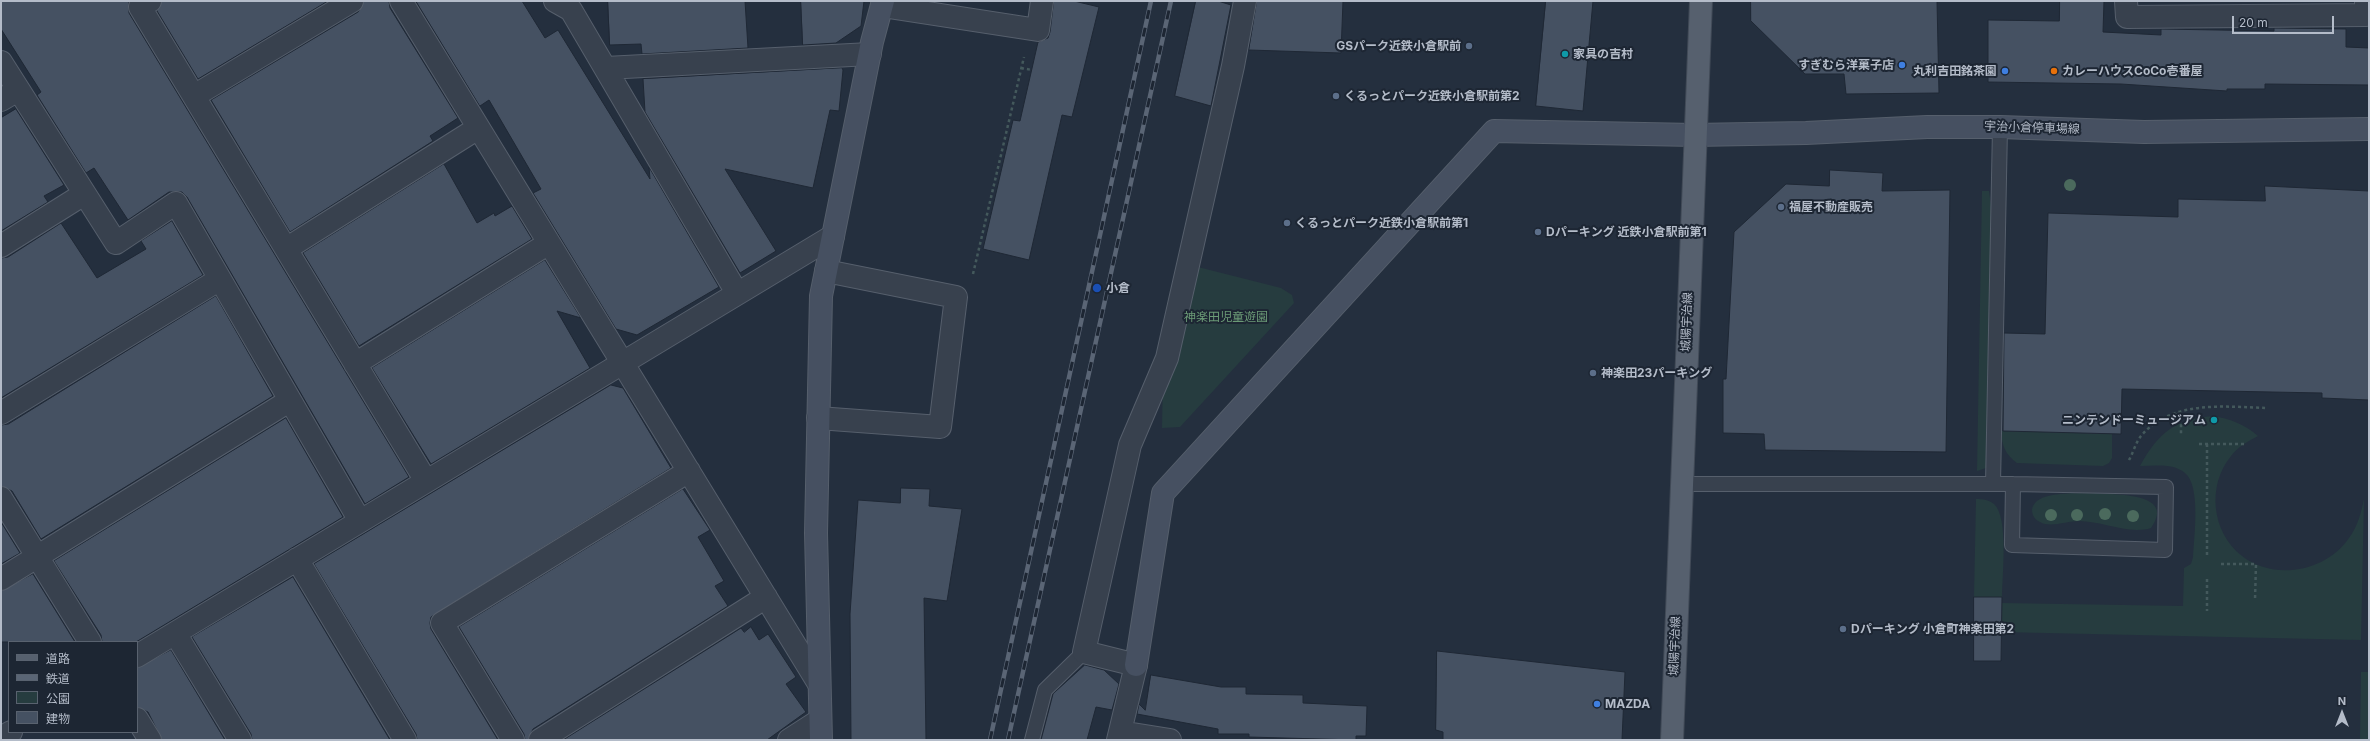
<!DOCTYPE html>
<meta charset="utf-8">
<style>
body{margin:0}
#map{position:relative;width:2370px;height:741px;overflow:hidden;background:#242f3e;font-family:Inter,"Noto Sans JP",sans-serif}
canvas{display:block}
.frame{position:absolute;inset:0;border:2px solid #b4bcc9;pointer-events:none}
.legend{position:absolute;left:8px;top:641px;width:130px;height:92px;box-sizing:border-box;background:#1d2633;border:1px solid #59626f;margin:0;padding:5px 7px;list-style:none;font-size:12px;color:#b4bcc9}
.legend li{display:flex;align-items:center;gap:8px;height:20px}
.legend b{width:20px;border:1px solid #59626f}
.north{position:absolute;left:2322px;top:693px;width:40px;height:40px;-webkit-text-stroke:3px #1d2633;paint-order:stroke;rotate:0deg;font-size:11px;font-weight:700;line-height:16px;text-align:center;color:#b4bcc9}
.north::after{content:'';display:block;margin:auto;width:14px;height:18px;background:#b4bcc9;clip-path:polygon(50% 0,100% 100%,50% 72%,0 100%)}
.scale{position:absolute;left:2232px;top:16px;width:102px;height:18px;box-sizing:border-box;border:2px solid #b4bcc9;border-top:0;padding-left:5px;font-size:12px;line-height:14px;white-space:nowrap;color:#b4bcc9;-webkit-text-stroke:3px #1d2633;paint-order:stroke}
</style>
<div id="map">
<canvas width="2370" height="741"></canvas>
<div class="frame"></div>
<ul class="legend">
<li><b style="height:5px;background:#56606e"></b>道路</li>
<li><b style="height:5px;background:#5a6575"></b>鉄道</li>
<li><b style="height:11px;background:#263c3f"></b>公園</li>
<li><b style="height:11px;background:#455162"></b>建物</li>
</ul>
<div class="north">N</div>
<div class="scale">20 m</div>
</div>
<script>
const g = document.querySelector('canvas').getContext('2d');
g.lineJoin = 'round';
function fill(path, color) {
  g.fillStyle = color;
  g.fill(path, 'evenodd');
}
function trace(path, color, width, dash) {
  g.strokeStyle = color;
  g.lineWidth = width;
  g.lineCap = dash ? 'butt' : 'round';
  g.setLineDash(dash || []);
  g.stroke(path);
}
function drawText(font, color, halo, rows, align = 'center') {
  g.font = font + ' Inter,"Noto Sans JP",sans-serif';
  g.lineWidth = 4;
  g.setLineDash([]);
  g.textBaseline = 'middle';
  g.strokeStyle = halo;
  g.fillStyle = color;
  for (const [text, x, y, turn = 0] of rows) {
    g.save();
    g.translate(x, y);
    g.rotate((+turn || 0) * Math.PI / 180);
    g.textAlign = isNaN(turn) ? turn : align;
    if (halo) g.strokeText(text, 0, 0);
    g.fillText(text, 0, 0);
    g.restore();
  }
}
const green = new Path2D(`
 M1982,191H1989L1992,213L1986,468L1977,471Z
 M1190,265L1281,288L1292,295L1294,303L1180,427L1162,428L1163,374L1180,352Z
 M2213,416C2231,419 2244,424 2258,436C2248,441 2238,447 2231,456C2207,485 2211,532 2242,556C2274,581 2326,572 2349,538C2358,526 2361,513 2364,499L2361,640L2001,632L2002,603L2183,606L2184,568L2191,564L2193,557C2194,537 2201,486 2185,473C2173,463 2155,466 2140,466C2158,433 2175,419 2213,416Z
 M2001,431L2112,434V458L2109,463L2103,466L2017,463C2005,454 2002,446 2001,431Z
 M2095,493C2114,495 2177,492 2151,528C2128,535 2103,521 2079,521C2067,521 2050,528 2040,522C2035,520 2032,515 2032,510C2034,489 2081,494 2095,493Z
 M1976,499C1983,499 1989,500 1994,504C2009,517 2002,578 2002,597H1974Z
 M2361,672H2369V740H2360Z`);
const building = new Path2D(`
 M1,1H129V13L409,477L365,504L187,197L182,192H169L128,220L94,168L86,173L37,95L41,92L1,29Z
 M162,1H328L198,79L157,11Z
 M364,1H389L390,8L458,118L430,136L433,141L290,232L211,100L358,12Z
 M416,1H522L545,38L558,30L650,179L649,167L719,287L637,335L616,329L533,193L541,189L489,100L480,106Z
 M608,1H745L748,48L642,54L641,44L610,45Z
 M801,1H864L861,26L836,43L803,45Z
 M1054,1H1074L1099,7L1072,117L1062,115L1029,260L983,249L1013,120L1020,121L1038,42L1048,38L1050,32Z
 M1196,1H1218L1231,5L1211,106L1175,96Z
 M1257,1H1343L1341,53L1249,50Z
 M1546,1H1593L1583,111L1536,106Z
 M1751,1H1937L1939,93L1846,94L1844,74H1805L1751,21Z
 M2060,1H2104L2103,32L2161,35V29L2274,31V28L2346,29V47L2369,48V85L2265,84V89H2227V91L2121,84L1988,82V20L2059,21Z
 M842,68L843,70L839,111L830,110L813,188L725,169L776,251L740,273L645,112L643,79Z
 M16,109L64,185L44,196L48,202L1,231V118Z
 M444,164L477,223L494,213L495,216L512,206L532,239L359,346L303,253Z
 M1830,170L1883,173L1882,191L1950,190L1946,452L1765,450L1764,434L1723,433V379H1726L1734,232L1786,184L1829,186Z
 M2265,186L2369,191V400L2322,398V393L2122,389L2121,434L2003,431L2004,333L2045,334L2048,213L2178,217V199L2265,201Z
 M172,221L203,275L1,398V258L8,257L61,223L97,278L146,249L141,241Z
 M545,260L581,318L557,311L590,368L431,464L372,368Z
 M216,296L273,396L41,539L12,491L1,486V425L8,424Z
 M611,385L623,388L671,468L431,617L430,623L431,629L498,740H417L416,734L314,564Z
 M286,418L343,517L136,642H102L101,635L54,561Z
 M901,488L930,489L929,506L962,509L947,601L924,598L926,740H851L850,614L858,500L900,503Z
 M683,489L710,530L698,537L724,581L715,586L728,606L533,729L528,740H525L524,734L459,627Z
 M1,522L20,553L1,564Z
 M33,574L75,642H1V591Z
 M293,577L390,740H252L251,734L192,637Z
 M1974,597H2002L2001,661H1974Z
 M751,627L759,640L768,634L796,677L786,684L806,712L767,740H563L741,628L744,632Z
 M171,650L225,740H162L148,712L137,707V668Z
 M1437,651L1625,672L1622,740H1443V732L1436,730Z
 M1085,665L1104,670L1119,684L1112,710L1096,707L1087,740H1041L1053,694Z
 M1151,675L1221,687H1246V694L1303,695V703L1367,706L1366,736H1356V740L1249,737V734H1218V729L1137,714L1139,704L1145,710Z`);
const path = new Path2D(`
 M1021,68L1032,70
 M973,274L1024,57
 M2177,413L2181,422V434
 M2199,444H2244
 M2207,444V557
 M2129,460C2133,453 2136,442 2141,436C2172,399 2226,407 2268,408
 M2221,564H2256L2255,600
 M2207,579V611`);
const lane = new Path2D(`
 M1681,484H2013L2166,487L2165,550L2012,545L2013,484
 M1993,484L2000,127
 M1032,740L1045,690L1084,652`);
const street = new Path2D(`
 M150,1L140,7L426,481
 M401,1L819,684
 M555,1L571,10L737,293
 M2126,1L2127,17L2366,15V1
 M882,6L1038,30L1042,1
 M1,62L116,243L176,203L360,521
 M606,68L870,54
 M194,96L352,1
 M1,100L18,90
 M1,246L84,194
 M286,249L478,128
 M355,364L549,243
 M1,413L220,279
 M818,418L940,427L956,297L826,271
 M1,498L90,642
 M297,559L405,740
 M1,579L289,401
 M175,633L240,740
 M137,656L833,236
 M137,719L150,740
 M1120,732L1170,740
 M1,738L11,732
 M513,740L442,623L689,471
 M540,740L766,597
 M789,740L820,720
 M1118,740L1136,665L1084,652L1130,445L1167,358L1233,66L1245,1`);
const secondary = new Path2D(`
 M1136,665L1163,493L1494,131L1694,135L1806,133L1927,127H2000L2144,132L2369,129
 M821,740L816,533L821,296L872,42L883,1`);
const primary = new Path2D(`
 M1672,740L1701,1`);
const rail = new Path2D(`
 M990,740L1151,1
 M1008,740L1171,1`);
const trees = [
 [2070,185],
 [2105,514],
 [2051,515],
 [2077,515],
 [2133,516]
];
const markers = [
 [1469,46,4,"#5c6f8a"],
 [1565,54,4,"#0f9aa8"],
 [1902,65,4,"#3f7fe0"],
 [2005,71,4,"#3f7fe0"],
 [2054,71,4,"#e8710a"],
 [1336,96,4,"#5c6f8a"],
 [1781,207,4,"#5c6f8a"],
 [1287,223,4,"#5c6f8a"],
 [1538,232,4,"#5c6f8a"],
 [1097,288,5,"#1a4fb4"],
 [1593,373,4,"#5c6f8a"],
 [2214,420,4,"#0f9aa8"],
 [1843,629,4,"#5c6f8a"],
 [1597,704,4,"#3f7fe0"]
];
const poiNames = [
 ["GSパーク近鉄小倉駅前",1461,46,"right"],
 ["家具の吉村",1573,54],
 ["すぎむら洋菓子店",1894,65,"right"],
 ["丸利吉田銘茶園",1997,71,"right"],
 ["カレーハウスCoCo壱番屋",2062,71],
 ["くるっとパーク近鉄小倉駅前第2",1344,96],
 ["福屋不動産販売",1789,207],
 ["くるっとパーク近鉄小倉駅前第1",1295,223],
 ["Dパーキング 近鉄小倉駅前第1",1546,232],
 ["小倉",1106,288],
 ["神楽田23パーキング",1601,373],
 ["ニンテンドーミュージアム",2206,420,"right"],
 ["Dパーキング 小倉町神楽田第2",1851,629],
 ["MAZDA",1605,704]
];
const streetNames = [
 ["宇治小倉停車場線",2032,128,2],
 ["城陽宇治線",1687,322,-88],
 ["城陽宇治線",1675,646,-88]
];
const parkNames = [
 ["神楽田児童遊園",1226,317]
];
fill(green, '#263c3f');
fill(building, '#455162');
trace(building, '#1f2835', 1);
trace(lane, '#565f6c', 16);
trace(street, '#565f6c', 24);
trace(secondary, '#565f6c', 24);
trace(primary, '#414a57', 24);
trace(path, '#44595c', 2.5, [3, 3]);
trace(lane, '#38414e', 14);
trace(street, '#38414e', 22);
trace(secondary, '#465061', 22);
trace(primary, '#56606e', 22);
trace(rail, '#5a6575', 4.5);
trace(rail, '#1d2633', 3, [9]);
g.fillStyle = '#4b6a5d';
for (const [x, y] of trees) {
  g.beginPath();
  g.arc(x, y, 6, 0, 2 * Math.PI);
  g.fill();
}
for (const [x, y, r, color] of markers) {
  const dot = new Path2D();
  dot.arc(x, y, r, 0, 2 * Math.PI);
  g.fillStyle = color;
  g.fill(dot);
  trace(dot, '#1d2633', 1.5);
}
drawText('bold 12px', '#b4bcc9', '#1d2633', poiNames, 'left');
drawText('12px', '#b4bcc9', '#1d2633', streetNames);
drawText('12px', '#6b9a76', '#1d2633', parkNames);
</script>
